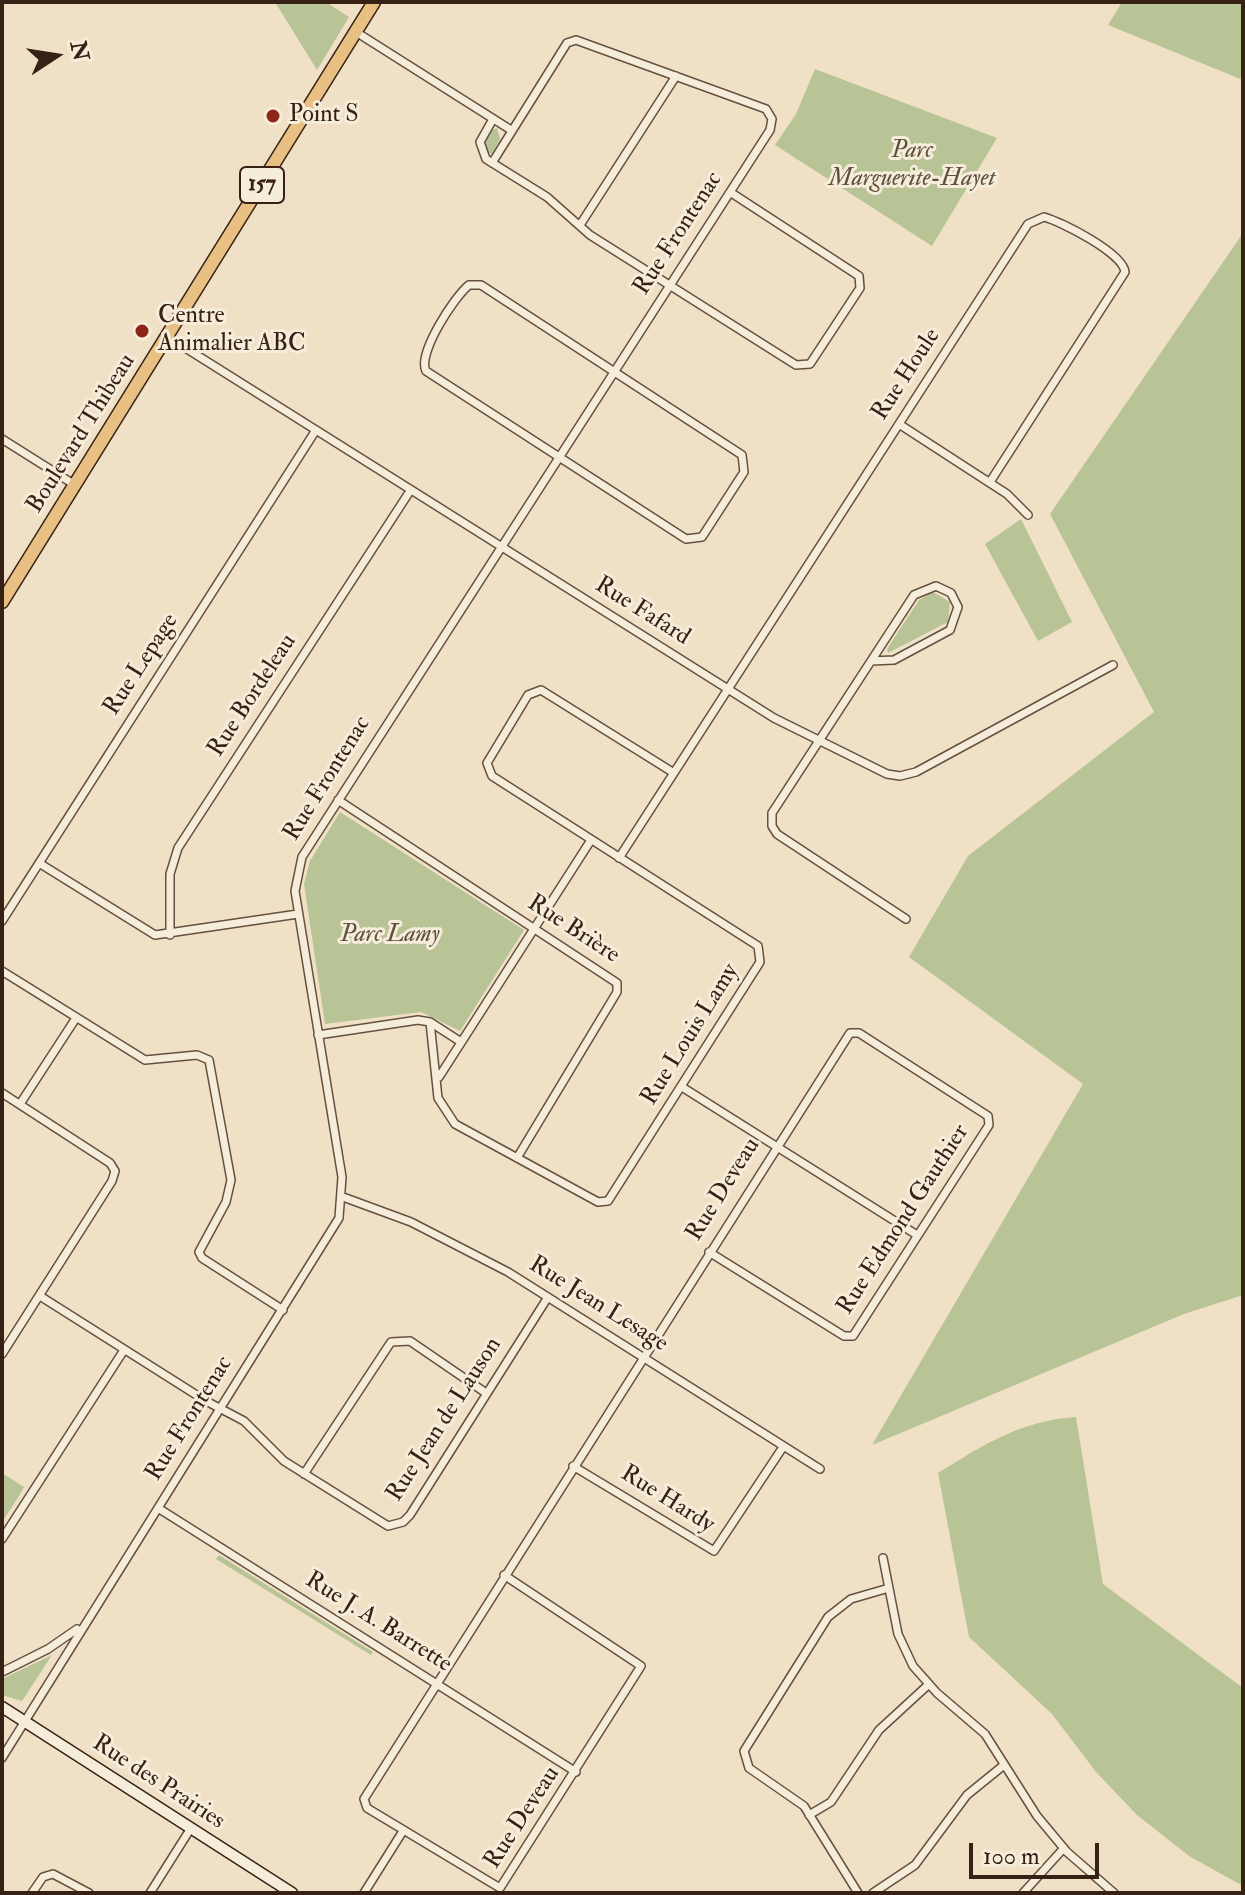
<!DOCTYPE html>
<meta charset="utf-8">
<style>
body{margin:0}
#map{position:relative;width:1245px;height:1895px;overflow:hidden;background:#f0e1c6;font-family:"IM FELL Double Pica",serif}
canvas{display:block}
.frame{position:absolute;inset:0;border:4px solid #372014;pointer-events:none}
.north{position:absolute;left:16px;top:16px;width:80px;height:80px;-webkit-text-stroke:6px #f5ecda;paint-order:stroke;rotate:78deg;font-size:22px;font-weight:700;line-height:32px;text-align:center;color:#372014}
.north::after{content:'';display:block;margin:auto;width:28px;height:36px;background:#372014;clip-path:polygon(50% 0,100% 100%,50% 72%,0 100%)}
.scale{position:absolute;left:969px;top:1843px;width:130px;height:36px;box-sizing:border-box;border:4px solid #372014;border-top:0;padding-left:10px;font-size:24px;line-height:28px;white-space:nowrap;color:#372014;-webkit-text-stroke:6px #f5ecda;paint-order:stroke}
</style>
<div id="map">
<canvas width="1245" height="1895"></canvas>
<div class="frame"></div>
<div class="north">N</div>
<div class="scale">100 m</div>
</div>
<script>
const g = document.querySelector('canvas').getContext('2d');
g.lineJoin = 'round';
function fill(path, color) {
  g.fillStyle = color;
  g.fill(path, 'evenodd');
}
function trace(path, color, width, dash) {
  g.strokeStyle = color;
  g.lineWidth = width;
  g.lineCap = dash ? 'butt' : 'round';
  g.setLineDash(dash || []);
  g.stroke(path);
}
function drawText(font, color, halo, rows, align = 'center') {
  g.font = font + ' "IM FELL Double Pica",serif';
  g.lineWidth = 6;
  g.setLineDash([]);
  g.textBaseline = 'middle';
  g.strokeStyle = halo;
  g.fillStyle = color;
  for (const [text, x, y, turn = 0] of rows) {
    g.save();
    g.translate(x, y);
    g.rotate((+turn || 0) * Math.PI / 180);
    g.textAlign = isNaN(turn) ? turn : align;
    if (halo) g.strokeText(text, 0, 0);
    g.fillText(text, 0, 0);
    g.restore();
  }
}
const green = new Path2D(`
 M275,2H326L349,17L317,70Z
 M1122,2H1243V80L1108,25Z
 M815,69L997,138L932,246L775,145L796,114Z
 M497,128L500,139L492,153L486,154L485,139L490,131Z
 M1243,233V1295L1184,1314L872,1445L1083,1084L909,957L968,856L1154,712L1050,514Z
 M1021,519L1072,622L1038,641L985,544Z
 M933,592L950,602L948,622L888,653L887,649L919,600Z
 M340,812L524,930L460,1031L421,1012L325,1024L304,884L310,861Z
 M1076,1417L1103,1584L1243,1688V1886L1189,1856L1137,1815L1096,1772L1052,1714L969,1637L938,1473C985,1444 1020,1421 1076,1417Z
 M2,1473L24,1487L19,1496L26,1500L19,1496L2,1522Z
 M219,1555L373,1652L371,1655L216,1559Z
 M52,1655L22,1701L2,1695V1679Z`);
const minor = new Path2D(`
 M356,32L511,130
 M493,119L480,142L486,159L547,197L590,235L796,365L810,364L860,288L859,276L730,192
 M580,225L676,76
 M469,285H481L742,455L744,472L702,537L686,539L426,371C417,354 454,297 469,285Z
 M168,337L774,718L887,774L900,776L916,772L1113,665
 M899,424L1007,494L1028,515
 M2,439L75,485
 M871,661L894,660L950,630L958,607L951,593L936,586L914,595L772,813V826L777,834L906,919
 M338,800L617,983V992L517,1158
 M619,858L1028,224L1044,217C1062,222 1123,253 1125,272L990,482
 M39,863L155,935L298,914
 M2,921L316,430
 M170,935V874L178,848L410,491
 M2,971L145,1060L197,1055L209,1060L231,1180L226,1202L199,1252L202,1258L283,1310
 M430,1022L438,1098L455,1124L598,1202L608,1201L760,962L758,946L492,776L487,763L528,695L541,690L674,773
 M318,1035L418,1020L430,1022L461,1042
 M439,1077L591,840
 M682,1087L917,1235
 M2,1093L110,1163L115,1171L112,1181L2,1354
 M20,1104L76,1018
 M343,1197L411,1222L508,1272L820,1469
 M40,1296L206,1401L244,1421L284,1461L388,1526L403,1522L410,1515L548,1297
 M573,1466L714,1551L783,1447
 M304,1474L391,1342L410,1341L486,1393
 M158,1508L576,1772
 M2,1539L124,1350
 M883,1558L898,1634L913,1666L937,1693L985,1734L1037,1816L1067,1852L1114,1893
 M504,1575L641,1666L500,1888L367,1808L364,1799L850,1033H859L988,1116L989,1125L853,1336H844L709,1252
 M2,1672L48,1649L77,1629
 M2,1758L339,1218L342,1177L295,891L302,857L770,130L772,119L766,109L576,40L567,43L492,163
 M809,1815L831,1802L879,1730L928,1685
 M32,1893L43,1877L53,1874L89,1893
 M150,1893L191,1828
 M364,1893L403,1831
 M858,1893L804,1806L749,1768L744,1751L828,1617L851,1599L889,1588
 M873,1893L915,1865L967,1795L1004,1765
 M1023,1893L1064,1848`);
const secondary = new Path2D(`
 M2,1707L292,1893`);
const primary = new Path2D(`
 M2,602L374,2`);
const markers = [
 [273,116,8,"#8f2418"],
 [142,331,8,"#8f2418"]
];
const shields = [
 [262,185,44]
];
const shieldNames = [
 ["157",262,185]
];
const poiNames = [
 ["Point S",289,116],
 ["Centre",158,317],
 ["Animalier ABC",158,345]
];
const parkNames = [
 ["Parc",912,152],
 ["Marguerite-Hayet",912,180],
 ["Parc Lamy",390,936]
];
const streetNames = [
 ["Rue Frontenac",679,234,-57],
 ["Rue Houle",907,375,-57],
 ["Boulevard Thibeau",82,434,-58],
 ["Rue Fafard",642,612,32],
 ["Rue Lepage",142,665,-57],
 ["Rue Bordeleau",253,696,-57],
 ["Rue Frontenac",328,779,-58],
 ["Rue Brière",573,930,33],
 ["Rue Louis Lamy",691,1035,-58],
 ["Rue Deveau",724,1190,-58],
 ["Rue Edmond Gauthier",904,1220,-57],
 ["Rue Jean Lesage",598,1305,32],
 ["Rue Frontenac",190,1419,-58],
 ["Rue Jean de Lauson",445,1420,-57],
 ["Rue Hardy",667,1500,32],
 ["Rue J. A. Barrette",378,1623,32],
 ["Rue des Prairies",158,1783,33],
 ["Rue Deveau",523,1818,-57]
];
fill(green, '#b8c396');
trace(minor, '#655040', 10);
trace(secondary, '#372014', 13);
trace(primary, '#372014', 15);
trace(minor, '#f5ecda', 7);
trace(secondary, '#f5ecda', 10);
trace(primary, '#e8c083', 12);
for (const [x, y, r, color] of markers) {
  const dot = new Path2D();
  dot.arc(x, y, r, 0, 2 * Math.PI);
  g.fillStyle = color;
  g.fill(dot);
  trace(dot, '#f5ecda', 3);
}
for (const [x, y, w] of shields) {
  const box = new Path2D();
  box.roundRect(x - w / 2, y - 18, w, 36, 6);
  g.fillStyle = '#f5ecda';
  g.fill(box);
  trace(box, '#372014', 2);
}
drawText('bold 22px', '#372014', null, shieldNames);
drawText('24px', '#372014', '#f5ecda', poiNames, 'left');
drawText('italic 24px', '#5e513b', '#f5ecda', parkNames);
drawText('24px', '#372014', '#f5ecda', streetNames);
</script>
